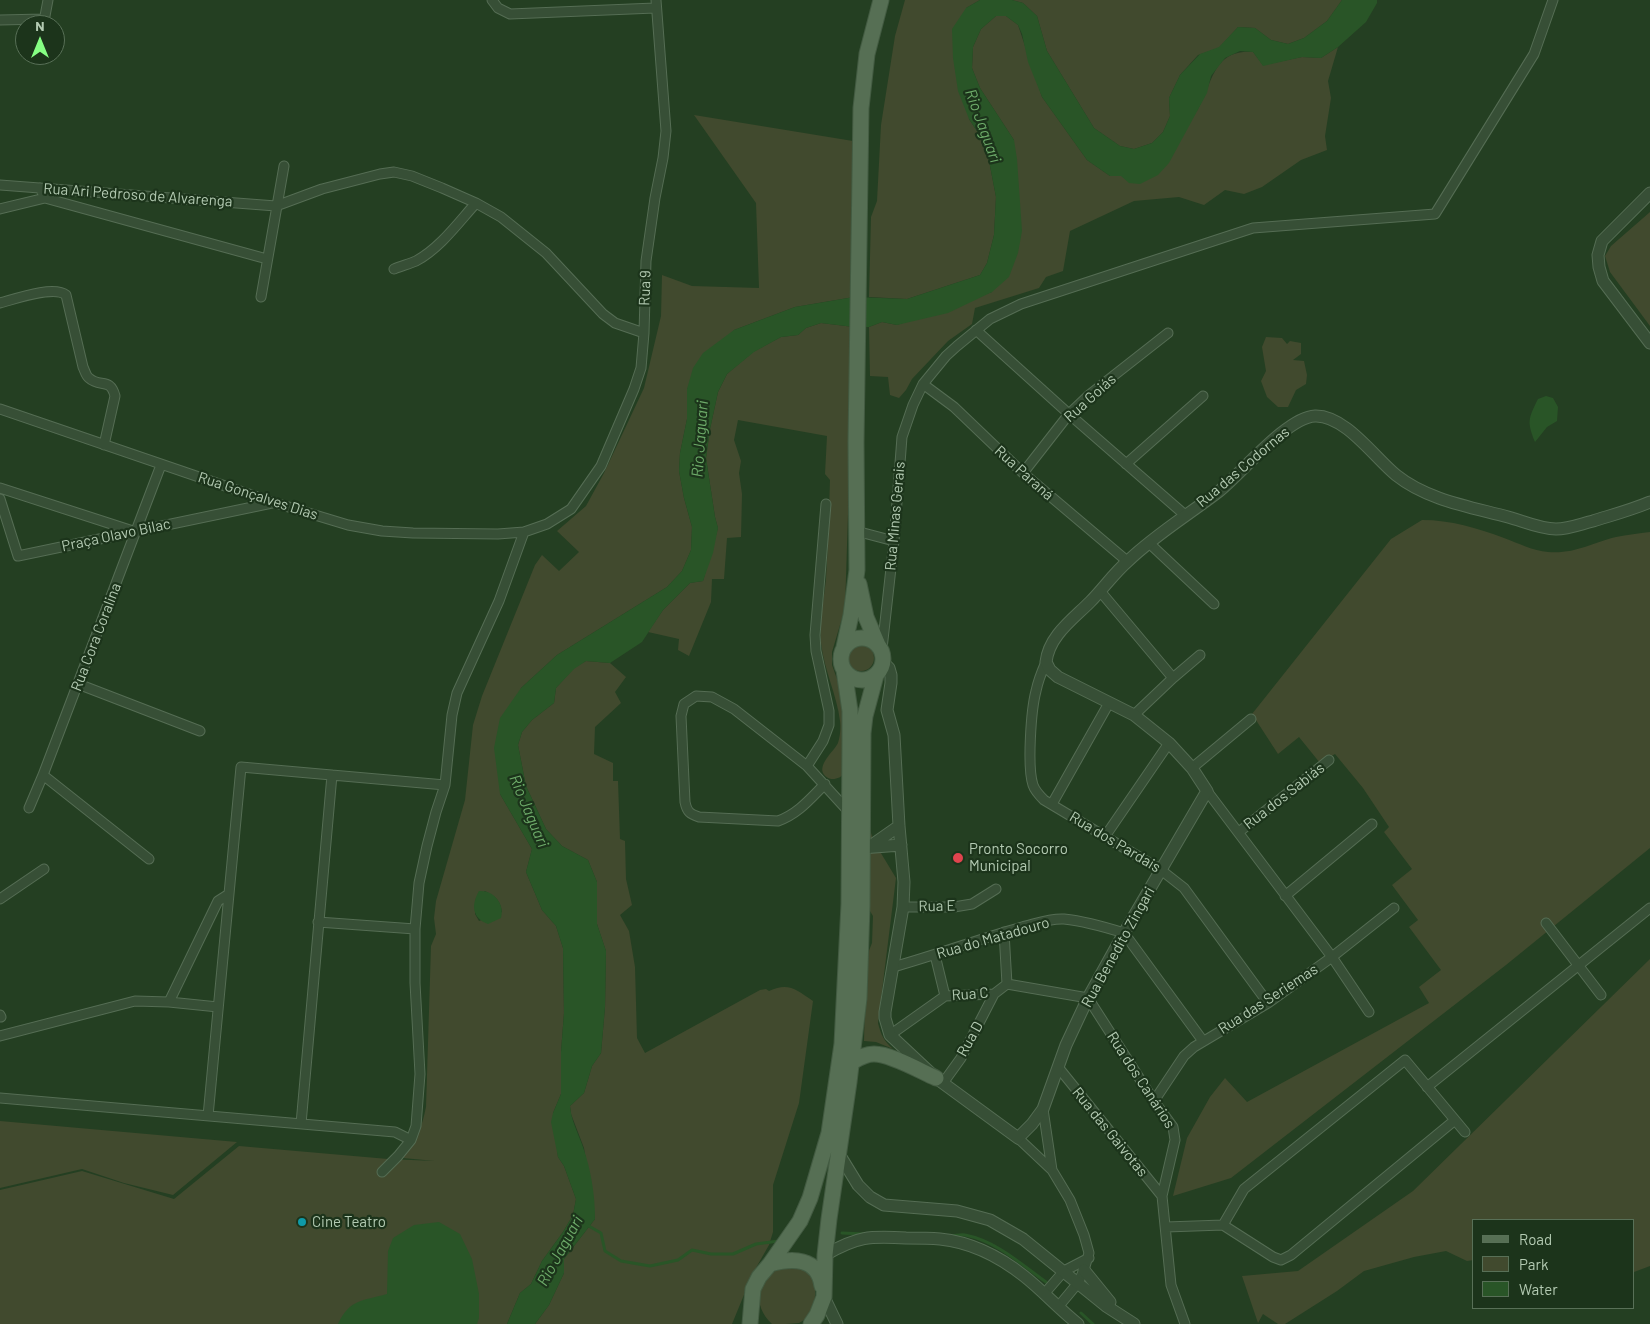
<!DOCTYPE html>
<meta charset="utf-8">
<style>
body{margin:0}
#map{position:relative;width:1650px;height:1324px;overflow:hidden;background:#243f22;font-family:Barlow,sans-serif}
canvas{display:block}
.legend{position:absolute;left:1472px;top:1219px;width:162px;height:90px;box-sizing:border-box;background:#1c341b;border:1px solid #587057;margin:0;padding:6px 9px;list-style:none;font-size:15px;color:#b3cab2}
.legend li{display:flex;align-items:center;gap:10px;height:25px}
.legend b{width:25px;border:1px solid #587057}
.north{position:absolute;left:15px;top:15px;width:50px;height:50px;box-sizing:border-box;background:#1c341b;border:1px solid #587057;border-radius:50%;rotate:0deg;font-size:14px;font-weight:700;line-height:20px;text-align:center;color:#b3cab2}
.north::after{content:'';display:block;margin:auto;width:18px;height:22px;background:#85fe83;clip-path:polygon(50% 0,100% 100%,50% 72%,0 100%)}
</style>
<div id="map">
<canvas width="1650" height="1324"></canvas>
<ul class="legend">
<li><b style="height:6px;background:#566f54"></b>Road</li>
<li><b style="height:14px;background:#414a2e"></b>Park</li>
<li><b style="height:14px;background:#295527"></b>Water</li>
</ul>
<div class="north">N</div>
</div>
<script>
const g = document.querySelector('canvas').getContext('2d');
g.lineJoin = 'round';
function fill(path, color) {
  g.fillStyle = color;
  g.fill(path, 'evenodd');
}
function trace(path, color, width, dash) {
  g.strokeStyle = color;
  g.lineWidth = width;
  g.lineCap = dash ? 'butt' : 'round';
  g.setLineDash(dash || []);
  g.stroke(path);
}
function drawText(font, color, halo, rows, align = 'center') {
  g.font = font + ' Barlow,sans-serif';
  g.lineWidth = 4.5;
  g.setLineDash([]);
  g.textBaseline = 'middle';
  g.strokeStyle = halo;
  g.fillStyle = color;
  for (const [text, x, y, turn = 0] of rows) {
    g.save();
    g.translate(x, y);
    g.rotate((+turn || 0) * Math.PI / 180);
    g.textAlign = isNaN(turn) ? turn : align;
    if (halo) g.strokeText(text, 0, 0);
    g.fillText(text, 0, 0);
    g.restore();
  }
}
const green = new Path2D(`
 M905,0H980L966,8L969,119L986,145L996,197L994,235L987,263L980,275L907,299L869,297L871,217L877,201L881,125L895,36Z
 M1012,0H1342L1327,21L1304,38L1288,44L1271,40L1255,28L1238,27L1219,48L1198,55L1180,75L1169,98L1170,116L1163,132L1152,143L1134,149L1120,146L1094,128L1047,51L1037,16L1023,3Z
 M996,16H1006L1018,25L1042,97L1087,160L1110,176C1130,161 1150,147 1170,133C1178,127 1189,121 1195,114C1213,88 1210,49 1253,52L1263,65L1302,57L1321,58L1338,47L1328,81L1331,98L1325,136L1327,150L1301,160L1262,187L1244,194L1225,190L1204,205L1179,197L1134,201L1070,231L1063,271L1046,277L1039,288L975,308L972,324L948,341L912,379L906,390L899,398L890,395L888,377L870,376L869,327L882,322L897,325L992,292L1014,140L980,88L972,68L973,47L981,29Z
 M694,115L853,141L854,297L795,307L734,330L687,389V419L680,453L679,471L684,498L692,527L691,550L682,571L667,587L557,655L521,688L500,794L532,849L526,872L542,910L556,926L563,948L564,1013L561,1052V1094L553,1113L558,1157L564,1166L576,1199L573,1215L563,1232L542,1261L531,1284L520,1293L507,1324H0V1190L82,1171L174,1199L239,1146L388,1159L435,1161L403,1158C416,1142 422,1127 426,1107L431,946L436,934L434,918L436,901L465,800L473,725L482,696L535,565L542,555L559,571L579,552L557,531L586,506L604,473L644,388L661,316L662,275L692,286L759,288L756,203ZM485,891C496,897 500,900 502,912L479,921L475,914L476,898Z
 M1650,212V326L1610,272L1605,256L1611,246Z
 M821,323L854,327L845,608L832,652V665L847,707L845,773C839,780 828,782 823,773C819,763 834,751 838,743C840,737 841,728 840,721C837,695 824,670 821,643C819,627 824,597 826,579C828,546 829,513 830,480L825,474L827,436L738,420L734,440L741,461L739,473L742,494L741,537L727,538L724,579H712L711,602L689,656L678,650L679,639L648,632L663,610L690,583L703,581L718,528L715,517L706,458L710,429L718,392L727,374L753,352L781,337L798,335L806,328Z
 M1266,337L1282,338L1287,344L1290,341L1301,343V354L1293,360L1304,361L1307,375L1306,384L1296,390L1288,407H1278L1267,397L1261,381L1266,371L1262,347Z
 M1422,520C1451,520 1477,528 1504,538C1518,543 1533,551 1548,552C1576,554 1591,543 1616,537C1627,535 1639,533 1650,532V848L1506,965L1231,1178L1173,1196L1187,1138L1210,1097L1225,1078L1247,1102L1429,1003L1419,987L1441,970L1409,927L1418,920L1392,885L1412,869L1384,832L1389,827L1363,788L1335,754L1320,763L1299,737L1278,754L1252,714L1391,539Z
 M848 658a13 13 0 1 1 26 0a13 13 0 1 1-26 0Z
 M586,661L610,663L626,677L615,692L621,703L595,727L594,754L613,763V781H618L620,839L625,841L626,879L632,905L620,915L629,931L635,967L637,1038L645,1053L760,990L766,989L769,991C789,982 796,990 813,1001L799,1103L773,1185V1232L769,1245L753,1273L732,1324H535L549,1305L564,1273V1259L595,1219L584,1148L571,1114L570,1106L584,1093L592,1066L601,1053L605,1007L606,951L597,924V882L588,860L562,846L546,829L526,786L518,745L522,732L532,720L554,703L556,688L574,668Z
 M869,800L870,829L873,840L896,878L878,1023C881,1035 884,1041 893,1049L876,1042L864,1041L866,958L872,943L873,916L867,906Z
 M1650,959V1266L1634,1272V1220H1474V1260L1467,1261L1446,1251L1414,1257L1364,1271L1337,1291L1285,1324H1278L1263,1314L1258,1323L1242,1276L1298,1271L1413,1191Z
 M0,1121L237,1142L173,1195L124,1183L82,1169L0,1188Z
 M780,1267C786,1267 794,1266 800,1268C822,1273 819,1314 799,1323C792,1324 779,1324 772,1324C751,1304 758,1282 780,1267Z`);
const water = new Path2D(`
 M980,0H1012L1023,3L1037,16L1047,51L1094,128L1120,146L1134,149L1152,143L1163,132L1170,116L1169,98L1180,75L1200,54L1219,47L1238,27L1255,28L1271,40L1288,44L1304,38L1327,21L1342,0H1377V3L1366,22L1338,47L1321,58L1302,57L1263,66L1253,52L1240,51L1225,58L1211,76L1207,93L1169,163L1158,175L1140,184L1129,183L1121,176H1110L1087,160L1042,97L1028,62L1022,34L1018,25L1006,16H996L981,29L973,47L972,68L980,88L1014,140L1017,159L1022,231L1018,253L1009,277L992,292L948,313L897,325L882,322L869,327H854L821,323L806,328L798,335L781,337L754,352L727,374L718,392L710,429L706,458L715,517L718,528L713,553L703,581L690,583L663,610L642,642L610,663L586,661L574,669L556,688L554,703L532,720L522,732L518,745L526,786L546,829L562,846L588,860L597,882V924L606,951L605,1007L601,1053L592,1066L584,1093L570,1106C571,1120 578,1133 583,1147C591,1170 595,1195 595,1219L564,1259V1273L549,1305L535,1324H507L520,1293L531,1284L542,1261L563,1232L573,1215L576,1199L564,1166L558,1157L551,1122L553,1113L561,1094V1052L564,1013L563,948L556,926L542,910L526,872L532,849L500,794L494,748L500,718L521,688L557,655L667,587L682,571L691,550L692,527L684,498L679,471L680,453L687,419V389L693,368L703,353L734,330L795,307L854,297L907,299L980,275L987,263L994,235L996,197L986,145L969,119L958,91L953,58L952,29L966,8Z
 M1546,396L1553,398L1558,407L1557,421L1547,427L1535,442C1527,422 1528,419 1538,399Z
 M479,891C494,890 505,904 501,918L488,924C472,918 471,905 479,891Z
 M439,1222L460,1234L472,1259L479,1294V1318L477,1324H338C350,1299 362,1301 387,1294L388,1251L393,1238L414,1225Z`);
const stream = new Path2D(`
 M587,1225L601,1233L605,1251L621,1261L650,1266L678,1260L692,1250L711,1254H733L756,1244L779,1241
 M842,1233L864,1234
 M950,1236C955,1236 961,1234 965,1235C996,1241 1021,1264 1046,1282
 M1081,1313L1093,1324`);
const minor = new Path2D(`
 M492,0L498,8L510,14L655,8
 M0,20L43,19L45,16L48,0
 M0,185L276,206L322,189L380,174L394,172L412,176L442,188L476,203L501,217L546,253L603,314L615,323L644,333
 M40,188L45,198L267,259
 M0,209L45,198
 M394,269C401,266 409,264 416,261C440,248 458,223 476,203
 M261,297L284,166
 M0,303C15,299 54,285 66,295L83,367C85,371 86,376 89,378C100,388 110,377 115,396L104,445
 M976,330L1069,414L1185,515
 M923,384L954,407L1023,473L1127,561
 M0,409L272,502L348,525L382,531L413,533L498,534L524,532L547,524L571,509L601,466L634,389L641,368L644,333L646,261L655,198L663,158L666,131L656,0
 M1126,464L1203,396
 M1023,473L1069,414L1089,395L1168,333
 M0,488L133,531
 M0,499L18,556L272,503
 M856,531L894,541
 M1149,543L1214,604
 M1100,591L1173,678
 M882,649L894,541L902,437L913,405L923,384L946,356L957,346L990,319L1021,304L1253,228L1435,214L1534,54L1553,0
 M1046,662C1042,671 1038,681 1036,691C1031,710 1027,767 1033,785C1035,791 1039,795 1044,800L1161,870L1184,888L1268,1003
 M78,684L200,731
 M1134,715L1173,678L1200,655
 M807,766L823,741L829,725V711L816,651L815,635L826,504
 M1192,768L1251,719
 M43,775L149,859
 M825,784C810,799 798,814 778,821L699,817C690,814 687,812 685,802L681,716L684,704L696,696L712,697L734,709L807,766L849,812
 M1207,791L1332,957L1369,1012
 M1052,804L1109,703
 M29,808L43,775L161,465
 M1239,832L1329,760
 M1106,835L1169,743
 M1285,896L1372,824
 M0,899L44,869
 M903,907H954L972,904L996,889
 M318,922L415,929
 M1546,923L1601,995
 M1004,932L1007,984
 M935,955L945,996
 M893,967C936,955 979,939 1022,927C1035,924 1050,918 1064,919C1083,921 1105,927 1124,933L1203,1041
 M169,1002L218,901L229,894
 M0,1015L1,1017
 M890,1035L945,996L994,994L1007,984L1088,998L1154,1101L1173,1127L1175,1140L1162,1196L1171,1285L1185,1324
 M0,1036L135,1001L169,1002L218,1007
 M1058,1067L1162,1196
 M943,1083L961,1058L994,994
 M1427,1087L1650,908
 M0,1098L395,1132L411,1140
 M1154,1101L1184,1056L1194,1047L1268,1003L1332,957L1394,908
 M1043,1109L1052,1170L1070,1200L1084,1235L1089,1253L1084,1270L1078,1283L1058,1307
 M208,1116L241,767L445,785
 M301,1124L332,775
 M1018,1138L1052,1170
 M382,1172L398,1156L411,1140L416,1126L420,1074L415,983V929L419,883L427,846L436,812L445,785L452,715L457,693L499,601L524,532
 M1223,1225L1244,1189L1405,1060L1465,1132
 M1166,1227L1223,1225L1273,1257L1281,1260L1291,1255L1455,1120
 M1044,1294L1064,1271L1089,1258`);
const tertiary = new Path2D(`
 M1650,193L1602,241L1598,255L1599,267L1603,281L1650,343
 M883,662L889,668L891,675V683L887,710L894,735L899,826L904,882L903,907L885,1012V1018L890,1035L936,1078L1018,1138L1032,1124L1043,1109L1066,1045L1088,998L1124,933L1207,791L1192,768L1169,743L1134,715L1058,677L1050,670L1046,662C1049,636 1072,620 1090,602C1103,589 1114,573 1128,561C1155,535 1188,515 1218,492C1241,474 1287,417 1315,416C1345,415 1374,457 1396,475C1427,500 1471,507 1508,517C1523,521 1540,529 1556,529C1568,529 1581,524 1593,521C1612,515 1631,510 1650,502
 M869,847L899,826
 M861,848L901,845
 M839,1154L858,1185L870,1197L884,1205L957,1211L990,1220L1023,1239L1106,1306L1134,1324
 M825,1255C858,1236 869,1236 906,1238C917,1238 929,1238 940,1239C970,1242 1000,1257 1024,1276C1043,1291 1059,1309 1078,1324
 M1084,1270L1110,1302
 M824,1297L837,1324`);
const primary = new Path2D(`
 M859,584L866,617L878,645
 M841 659a21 21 0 1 1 42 0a21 21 0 1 1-42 0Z
 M844,647L851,615L857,570L856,442L861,108L867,54L881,0
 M852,1062C859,1058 865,1054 874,1054C891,1054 920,1071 936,1078
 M770,1264C792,1258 818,1257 822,1286
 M750,1324L753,1289L759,1277L770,1264L800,1221L810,1198L829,1133L842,1044L849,904L850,739V711L844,670
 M811,1324L817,1315L824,1297L825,1255L829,1219L849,1082L859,998L862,906L863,733L865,716L876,675`);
const markers = [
 [958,858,6,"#e0444e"],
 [302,1222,5,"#0f9aa8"]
];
const streetNames = [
 ["Rua Ari Pedroso de Alvarenga",138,195,4],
 ["Rua 9",645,288,-88],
 ["Rua Goiás",1090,398,-42],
 ["Rua das Codornas",1243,467,-40],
 ["Rua Paraná",1024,473,42],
 ["Rua Gonçalves Dias",258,496,18],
 ["Rua Minas Gerais",895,516,-85],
 ["Praça Olavo Bilac",116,535,-12],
 ["Rua Cora Coralina",96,637,-69],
 ["Rua dos Sabiás",1284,796,-38],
 ["Rua dos Pardais",1115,842,31],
 ["Rua E",937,906,-1],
 ["Rua do Matadouro",993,938,-16],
 ["Rua Benedito Zingari",1118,947,-61],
 ["Rua C",970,994,-4],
 ["Rua das Seriemas",1268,999,-33],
 ["Rua D",970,1039,-61],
 ["Rua dos Canários",1141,1080,57],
 ["Rua das Gaivotas",1110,1132,51]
];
const poiNames = [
 ["Pronto Socorro",969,849],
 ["Municipal",969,866],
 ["Cine Teatro",312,1222]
];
const waterNames = [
 ["Rio Jaguari",983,126,70],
 ["Rio Jaguari",700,439,-86],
 ["Rio Jaguari",529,811,67],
 ["Rio Jaguari",560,1251,-61]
];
fill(green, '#414a2e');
fill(water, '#295527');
trace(stream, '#295527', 3);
trace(minor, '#556d54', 11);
trace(tertiary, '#556d54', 13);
trace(primary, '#435b42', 17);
trace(minor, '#374f36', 9);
trace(tertiary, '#374f36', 11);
trace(primary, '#566f54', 15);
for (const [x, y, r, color] of markers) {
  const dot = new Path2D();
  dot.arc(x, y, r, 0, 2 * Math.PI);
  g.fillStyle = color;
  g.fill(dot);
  trace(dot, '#1c341b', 2);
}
drawText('15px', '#b3cab2', '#1c341b', streetNames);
drawText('15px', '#b3cab2', '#1c341b', poiNames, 'left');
drawText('italic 16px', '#6dab69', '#1c341b', waterNames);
</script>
